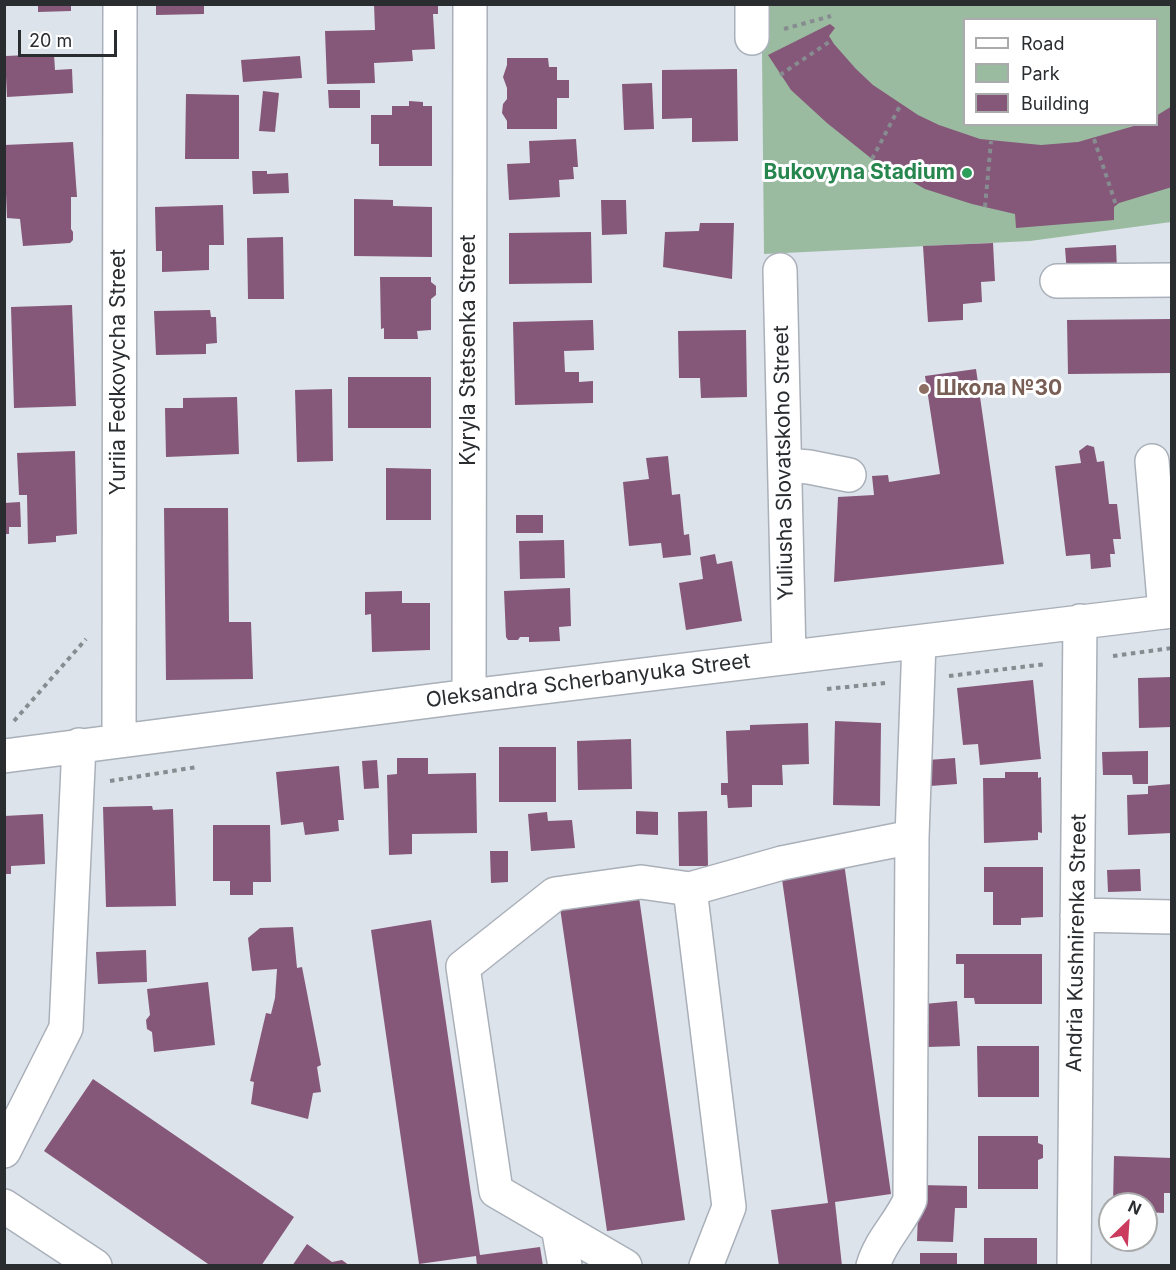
<!DOCTYPE html>
<meta charset="utf-8">
<style>
body{margin:0}
#map{position:relative;width:1176px;height:1270px;overflow:hidden;background:#dce3eb;font-family:Inter,sans-serif}
canvas{display:block}
.frame{position:absolute;inset:0;border:6px solid #2a2d30;pointer-events:none}
.legend{position:absolute;left:963px;top:18px;width:195px;height:108px;box-sizing:border-box;background:#fff;border:2px solid #aaabac;margin:0;padding:8px 10px;list-style:none;font-size:18px;color:#2a2d30}
.legend li{display:flex;align-items:center;gap:12px;height:30px}
.legend b{width:30px;border:2px solid #aaabac}
.north{position:absolute;left:1098px;top:1192px;width:60px;height:60px;box-sizing:border-box;background:#fff;border:2px solid #aaabac;border-radius:50%;rotate:25deg;font-size:16px;font-weight:700;line-height:24px;text-align:center;color:#2a2d30}
.north::after{content:'';display:block;margin:auto;width:21px;height:27px;background:#cb3b5e;clip-path:polygon(50% 0,100% 100%,50% 72%,0 100%)}
.scale{position:absolute;left:18px;top:30px;width:99px;height:27px;box-sizing:border-box;border:3px solid #2a2d30;border-top:0;padding-left:8px;font-size:18px;line-height:21px;white-space:nowrap;color:#2a2d30;-webkit-text-stroke:4px #fff;paint-order:stroke}
</style>
<div id="map">
<canvas width="1176" height="1270"></canvas>
<div class="frame"></div>
<ul class="legend">
<li><b style="height:8px;background:#fff"></b>Road</li>
<li><b style="height:16px;background:#9bbba1"></b>Park</li>
<li><b style="height:16px;background:#855778"></b>Building</li>
</ul>
<div class="north">N</div>
<div class="scale">20 m</div>
</div>
<script>
const g = document.querySelector('canvas').getContext('2d');
g.lineJoin = 'round';
function fill(path, color) {
  g.fillStyle = color;
  g.fill(path, 'evenodd');
}
function trace(path, color, width, dash) {
  g.strokeStyle = color;
  g.lineWidth = width;
  g.lineCap = dash ? 'butt' : 'round';
  g.setLineDash(dash || []);
  g.stroke(path);
}
function drawText(font, color, halo, rows, align = 'center') {
  g.font = font + ' Inter,sans-serif';
  g.lineWidth = 6;
  g.setLineDash([]);
  g.textBaseline = 'middle';
  g.strokeStyle = halo;
  g.fillStyle = color;
  for (const [text, x, y, turn = 0] of rows) {
    g.save();
    g.translate(x, y);
    g.rotate((+turn || 0) * Math.PI / 180);
    g.textAlign = isNaN(turn) ? turn : align;
    if (halo) g.strokeText(text, 0, 0);
    g.fillText(text, 0, 0);
    g.restore();
  }
}
const green = new Path2D(`
 M737,5H1171V222L1030,241L764,254L762,53L737,40ZM964,20H1156V124H964Z`);
const building = new Path2D(`
 M38,4H71V11L38,12Z
 M156,4H204V14L156,15Z
 M374,4H438V14H433L435,49L412,50L413,61L374,63L375,83L327,84L325,31L375,30Z
 M830,24L835,28L829,36L834,44L856,69L873,85L918,115L939,125L980,139L1041,145L1078,142L1141,124H1156V116L1172,106V187L1119,203L1114,207V220L1016,228L1015,214L972,204L925,189L872,159L827,123L791,90L768,55Z
 M54,54L55,70L72,69L73,93L7,97L5,56Z
 M300,56L302,78L243,82L241,60Z
 M507,58H548L549,67H557V80H569V98H557V129H507V121L502,113L503,104L507,99V88L503,77L507,65Z
 M737,69L738,141L692,142V118L662,119V70Z
 M652,83L654,129L624,130L622,84Z
 M328,90H360V108H329Z
 M263,91L279,93L275,132L259,131Z
 M186,94L239,95V159H185Z
 M409,101L423,102V106H432V166H379V144H371V115H392V106H409Z
 M576,139L578,167H573L574,179L559,180L560,197L509,200L507,164L530,163L529,141Z
 M73,142L77,197H71V229L73,232V240L70,243L23,246L20,219L7,218L4,145Z
 M252,171H267V174L288,173L289,193L253,194Z
 M354,199L393,200V206L432,207V257L354,256Z
 M601,200H626L627,234L602,235Z
 M223,205L224,245H209V270L162,272V251H156L155,207Z
 M700,223H734L732,279L663,267L665,232L699,231Z
 M591,232L592,283L509,284V233Z
 M283,237L284,299H248L247,238Z
 M993,243L995,281L981,282L982,302L963,304V320L928,322L923,246Z
 M1116,245L1117,271L1067,274L1065,248Z
 M380,277H431V282L436,286V295L431,299V330L417,331L418,339H384V328L381,329Z
 M72,305L76,406L14,408L11,307Z
 M210,310L211,317H216L217,343L206,344V354L156,355L154,311Z
 M1172,319V373L1068,374L1067,320Z
 M593,320L594,350L564,351L565,372H579V382L593,381V403L515,405L513,322Z
 M746,330L747,397L701,398L700,378H679L678,331Z
 M976,369L1004,564L834,582L838,497L874,495L872,476L888,475L889,482L940,474L925,376Z
 M348,377H431V428H348Z
 M332,389L333,461L297,462L295,390Z
 M237,397L239,454L166,457L165,408H183V398Z
 M1087,445L1094,447L1097,462L1104,461L1109,504H1117L1121,539H1113L1115,554H1110L1111,567L1091,569L1090,554L1066,556L1055,466L1081,463L1079,451Z
 M75,451L77,534L56,536V542L28,544L27,495H19L17,453Z
 M668,456L672,495L680,494L684,535L689,534L691,555L663,558L661,543L629,546L623,482L649,479L646,458Z
 M386,468L431,469V520H386Z
 M20,502L21,527H9V534H4V503Z
 M164,508H228L229,622H251L253,679L166,680Z
 M516,515H543V533H516Z
 M564,540L565,578L520,579L519,541Z
 M715,554L717,564L732,561L742,621L686,630L679,583L703,579L700,557Z
 M570,588L571,626L559,627L560,641L529,642V637H520L518,640H508L506,637L504,591Z
 M402,591V603H430V650L372,652L371,614L365,615V592Z
 M1172,677V727L1139,728L1138,678Z
 M1033,680L1041,759L980,765L978,744L963,745L957,688Z
 M835,721L881,723L880,806L833,805Z
 M808,723L809,764L782,765L783,785H752V807L728,808L727,795H721V783H728L726,731L750,730V725Z
 M631,739L632,789L578,790L577,741Z
 M499,747H556V802H499Z
 M1148,751V784H1133L1132,775H1103L1102,752Z
 M397,758H428V774L476,773L477,833L412,834V854L389,855L387,775L397,774Z
 M955,758L957,784L930,786L928,760Z
 M377,760L379,788L364,789L362,761Z
 M339,766L344,820H338L339,831L305,835L303,822L281,825L276,772Z
 M1005,772H1038V778L1041,777L1042,833L1038,832V840L984,843L983,778H1005Z
 M1172,784V833L1128,835L1127,795L1148,794V786Z
 M152,806L153,810L173,809L176,906L106,907L103,807Z
 M636,811L658,812V835L636,834Z
 M707,811L708,866H679L678,812Z
 M547,812L548,821L572,820L575,848L531,851L528,814Z
 M43,814L45,864L11,866V874H4V816Z
 M213,825H270L271,882H253V895H230V881H213Z
 M490,851H508V882L491,883Z
 M844,863L891,1194L835,1202L842,1266H779L771,1210L828,1203L781,872Z
 M984,867H1043V917L1021,918V925H993V892H984Z
 M1140,869L1141,891L1108,892L1107,870Z
 M638,890L685,1220L607,1231L559,901Z
 M431,920L480,1255L540,1247L543,1266H477L476,1256L419,1264L371,930Z
 M293,927L297,968L302,967L321,1065L317,1067L321,1092L313,1093L308,1119L251,1104L254,1082L250,1081L266,1013L271,1014L275,998L277,969L252,971L248,938L260,928Z
 M146,950L147,982L98,984L96,952Z
 M956,954H1042V1004H975L974,998H964V964H956Z
 M208,982L215,1045L154,1052L152,1032L147,1029L146,1020L150,1015L147,989Z
 M957,1001L960,1046L927,1047L924,1004Z
 M977,1046H1039V1097H978Z
 M93,1079L294,1217L261,1266H211L44,1151Z
 M978,1136H1038V1143L1043,1145V1158L1038,1160V1189H978Z
 M1114,1156L1172,1158V1193H1164V1213L1146,1212V1204H1113Z
 M919,1185L967,1186V1208H955L953,1242L917,1241Z
 M984,1238H1037V1266H984Z
 M307,1244L332,1262L342,1260L350,1266H292Z
 M920,1253H957V1266H920Z`);
const path = new Path2D(`
 M784,29L831,16
 M780,75L832,40
 M1094,139L1116,205
 M872,159L901,104
 M985,207L991,141
 M1113,656L1172,648
 M949,676L1046,664
 M827,689L885,683
 M14,721L86,639
 M110,781L197,767`);
const minor = new Path2D(`
 M752,38V4
 M780,270L789,656
 M1057,281L1172,280
 M1152,461L1165,612
 M785,465L809,467L849,475
 M469,696L470,4
 M119,740L120,4
 M4,756L469,696L1172,611
 M1077,915L1172,917
 M4,1151L66,1028L79,745
 M4,1206L95,1266
 M558,1227L565,1266
 M625,1266L496,1191L463,967L555,894L641,882L690,889
 M706,1266L729,1207L690,889L782,863L912,837
 M873,1266C880,1241 900,1223 910,1200L912,837L919,642
 M1074,1266L1080,621`);
const markers = [
 [967,173,6,"#2e9e5b"],
 [924,389,6,"#8d6e63"]
];
const leisureNames = [
 ["Bukovyna Stadium",955,173]
];
const streetNames = [
 ["Kyryla Stetsenka Street",469,350,-90],
 ["Yuriia Fedkovycha Street",119,372,-90],
 ["Yuliusha Slovatskoho Street",784,463,-91],
 ["Oleksandra Scherbanyuka Street",588,681,-7],
 ["Andria Kushnirenka Street",1077,943,-89]
];
const educationNames = [
 ["Школа №30",936,389]
];
fill(green, '#9bbba1');
fill(building, '#855778');
trace(minor, '#aab0b9', 36);
trace(path, '#878c91', 4, [4.5, 4.5]);
trace(minor, '#fff', 33);
for (const [x, y, r, color] of markers) {
  const dot = new Path2D();
  dot.arc(x, y, r, 0, 2 * Math.PI);
  g.fillStyle = color;
  g.fill(dot);
  trace(dot, '#fff', 2);
}
drawText('bold 21px', '#27864d', '#fff', leisureNames, 'right');
drawText('21px', '#2a2d30', '#fff', streetNames);
drawText('bold 21px', '#785e54', '#fff', educationNames, 'left');
</script>
